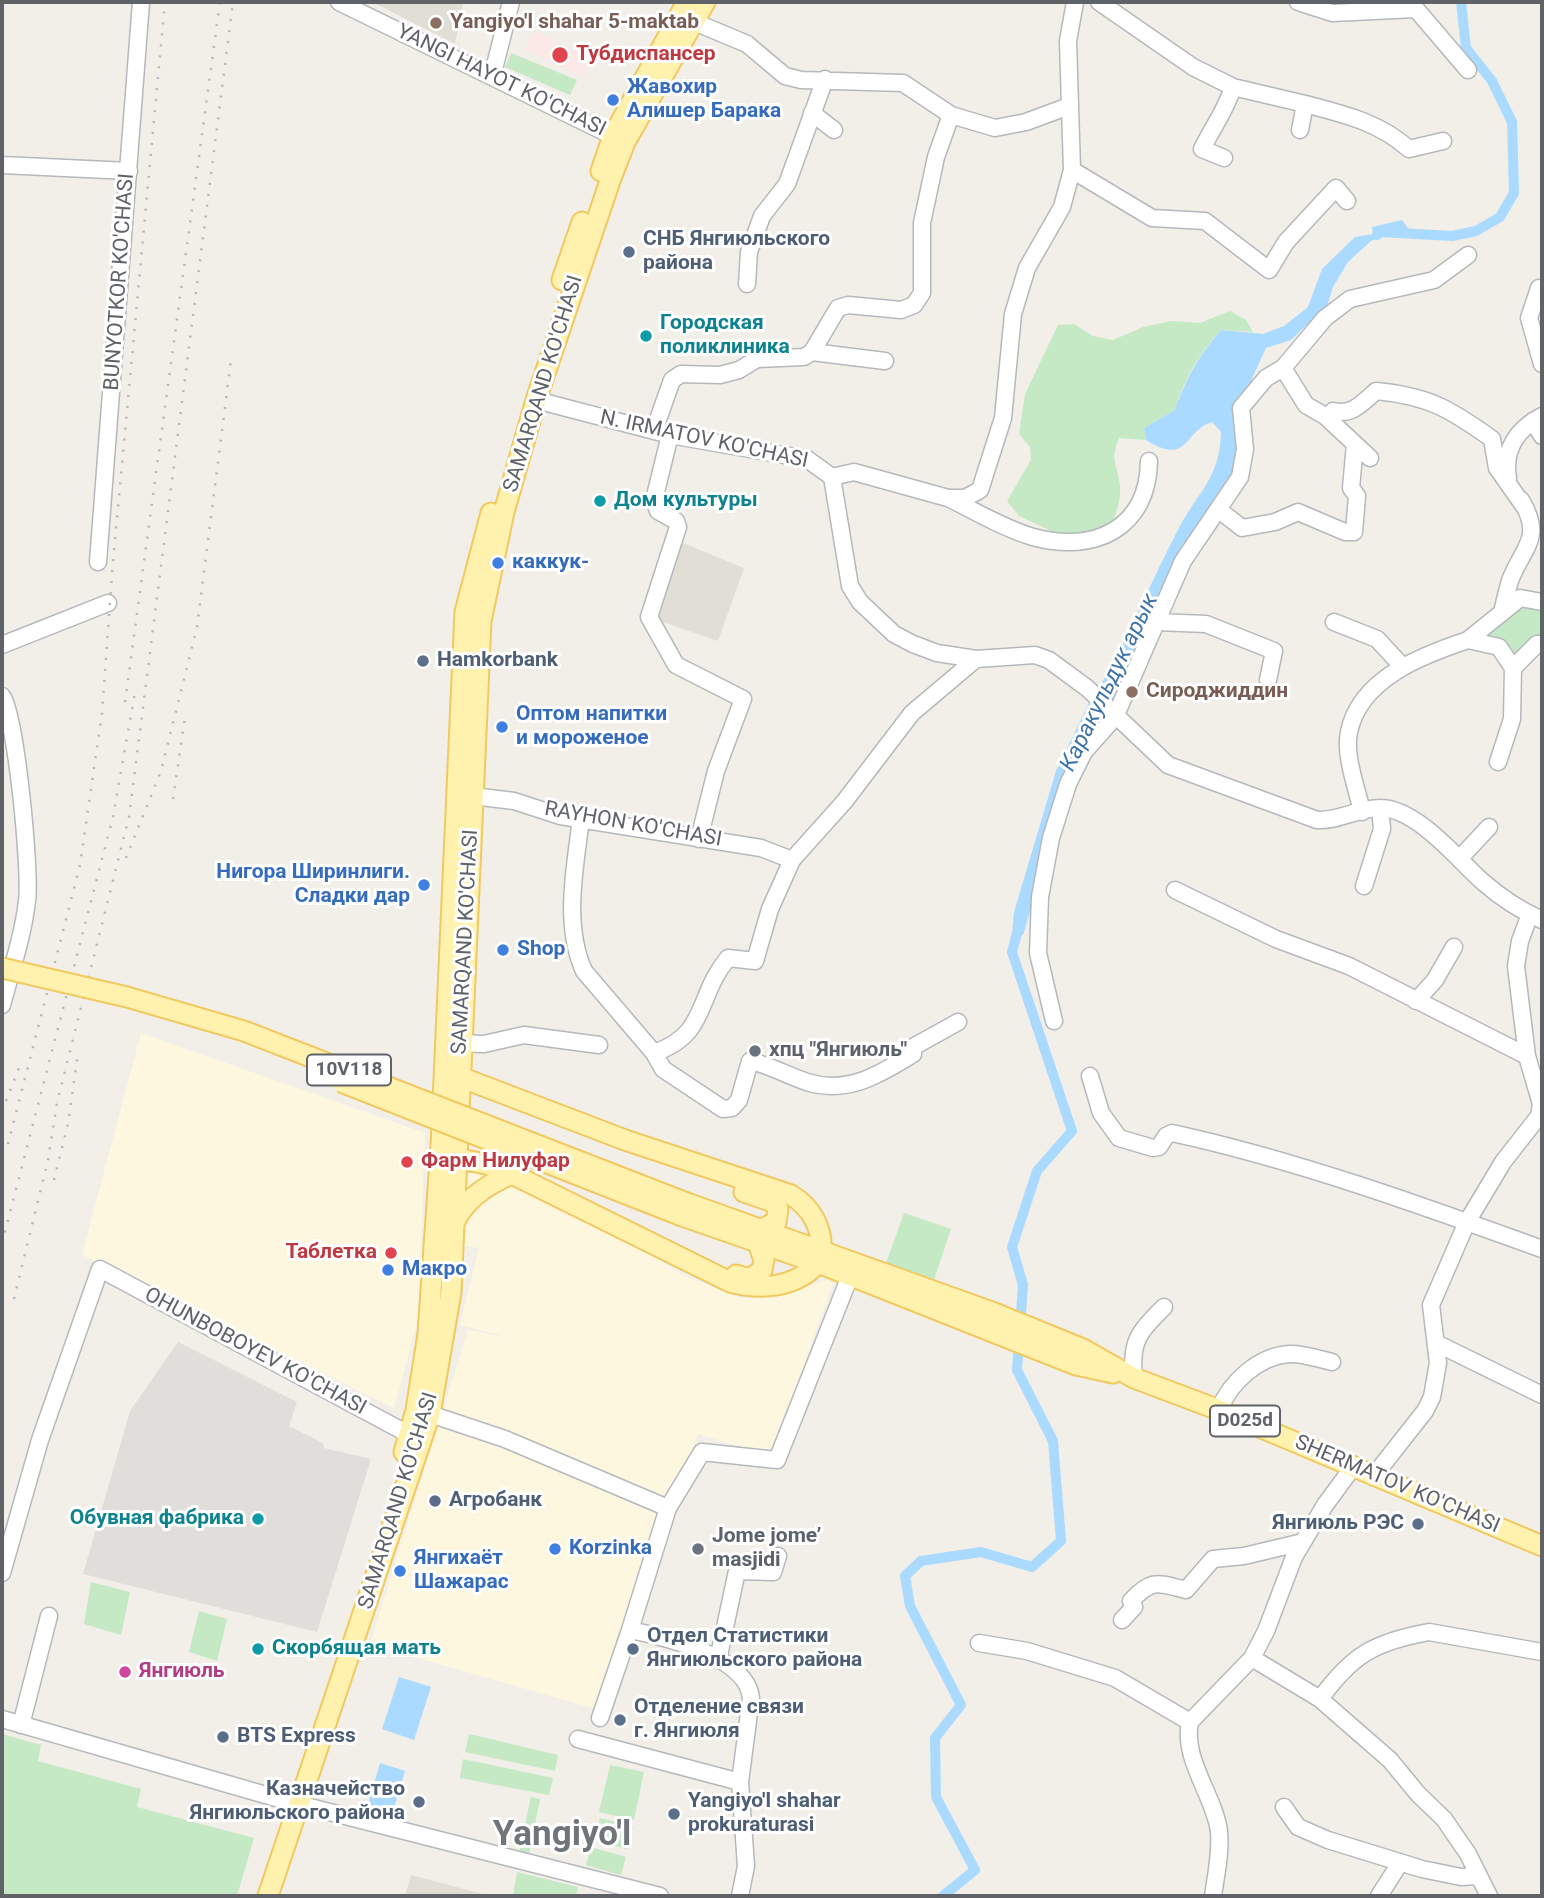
<!DOCTYPE html>
<meta charset="utf-8">
<style>
body{margin:0}
#map{position:relative;width:1544px;height:1898px;overflow:hidden;background:#f1efe8;font-family:Roboto,sans-serif}
canvas{display:block}
.frame{position:absolute;inset:0;border:4px solid #5f6368;pointer-events:none}
</style>
<div id="map">
<canvas width="1544" height="1898"></canvas>
<div class="frame"></div>
</div>
<script>
const g = document.querySelector('canvas').getContext('2d');
g.lineJoin = 'round';
function fill(path, color) {
  g.fillStyle = color;
  g.fill(path, 'evenodd');
}
function trace(path, color, width, dash) {
  g.strokeStyle = color;
  g.lineWidth = width;
  g.lineCap = dash ? 'butt' : 'round';
  g.setLineDash(dash || []);
  g.stroke(path);
}
function drawText(font, color, halo, rows, align = 'center') {
  g.font = font + ' Roboto,sans-serif';
  g.lineWidth = 6;
  g.setLineDash([]);
  g.textBaseline = 'middle';
  g.strokeStyle = halo;
  g.fillStyle = color;
  for (const [text, x, y, turn = 0] of rows) {
    g.save();
    g.translate(x, y);
    g.rotate((+turn || 0) * Math.PI / 180);
    g.textAlign = isNaN(turn) ? turn : align;
    if (halo) g.strokeText(text, 0, 0);
    g.fillText(text, 0, 0);
    g.restore();
  }
}
const commercial = new Path2D(`
 M141,1033L425,1133L418,1319L394,1408L82,1255Z
 M473,1172L497,1179L632,1244L681,1274L739,1298H764L792,1292L835,1277L772,1456L698,1434L599,1710L370,1644L468,1330L514,1339L460,1325L479,1248L461,1245L465,1176Z`);
const industrial = new Path2D(`
 M178,1342L297,1402L289,1426L323,1443L324,1448L371,1459L317,1632L83,1574L130,1411Z`);
const education = new Path2D(`
 M372,2H463L455,44Z
 M678,541L744,568L718,641L654,619Z
 M411,1875L490,1896H405Z`);
const medical = new Path2D(`
 M535,31L593,60L585,78L526,49Z`);
const green = new Path2D(`
 M511,53L577,80L570,95L505,67Z
 M1230,311L1246,320L1253,332L1221,330C1199,353 1184,379 1175,410L1144,428L1146,440L1119,438C1109,462 1118,463 1120,486C1121,502 1116,514 1110,528L1062,536L1019,516L1007,501L1031,460L1030,447L1019,434L1025,394L1058,325L1074,324L1093,336L1113,340L1143,327L1171,321L1200,323Z
 M1522,604L1542,608V639L1514,660L1480,635Z
 M904,1213L951,1229L934,1280L886,1263Z
 M91,1582L130,1592L121,1635L84,1624Z
 M199,1611L227,1619L217,1661L189,1652Z
 M2,1734L41,1745L38,1761L141,1789L137,1807L254,1838L237,1896H2Z
 M469,1734L558,1755L555,1771L465,1752Z
 M463,1759L553,1778L549,1795L460,1778Z
 M610,1765L644,1772L634,1820L599,1812Z
 M531,1797L540,1799L529,1855L519,1853Z
 M600,1818L633,1826L627,1849L594,1841Z
 M591,1847L626,1857L621,1875L586,1865Z
 M517,1872L578,1887L576,1896H513Z`);
const water = new Path2D(`
 M1402,220L1413,235L1391,232L1371,241L1348,262L1333,287L1324,316L1315,317L1291,340L1266,348L1245,394L1243,456L1170,588L1112,701L1099,688C1129,636 1151,581 1179,528C1198,491 1220,479 1221,432L1212,422C1183,431 1189,467 1146,440L1144,428L1175,410C1186,378 1199,355 1221,330L1263,334L1284,326L1308,307L1322,269L1355,237L1373,234L1372,227Z
 M1089,703L1103,719L1080,749L1023,935L1012,936L1014,912L1056,771Z
 M399,1677L431,1687L414,1740L382,1729Z
 M380,1763L405,1771L393,1811L368,1804Z`);
const canal = new Path2D(`
 M1377,235L1381,232L1452,236L1476,231L1500,217L1514,193L1512,122L1492,81L1466,48L1461,2
 M943,1896L975,1870L936,1797L935,1738L961,1705L910,1606L905,1576L921,1561L981,1552L1032,1567L1061,1541L1053,1441L1017,1370L1023,1285L1012,1247L1037,1171L1072,1131L1012,952L1020,922`);
const minor = new Path2D(`
 M339,2L623,141
 M1099,2L1193,67L1233,87
 M1298,2L1332,13L1416,9
 M1416,9L1468,70
 M685,18L747,44L785,76L801,80L903,83L951,115L995,128L1026,122L1069,106
 M492,77L511,2
 M812,113L834,130
 M1300,130L1305,104C1343,114 1379,122 1409,149L1443,141
 M1224,158L1202,149C1213,127 1226,110 1233,87L1305,104
 M2,165L129,171
 M1072,170L1152,218L1205,221L1269,270L1286,242L1336,188L1347,201
 M747,284L749,252L762,216L787,184L825,79
 M1539,288L1529,318L1542,364
 M812,352L885,361
 M1283,368L1306,405L1325,416L1370,458
 M536,400L670,435L807,459L832,477L850,586L860,602L894,634L913,644L937,653L976,659L1035,655L1049,660L1087,688L1168,765L1317,820C1340,821 1358,808 1380,808C1417,808 1458,860 1483,882C1500,897 1522,911 1542,920
 M1333,411C1352,416 1362,403 1376,391C1429,396 1450,409 1492,439L1497,468L1526,509
 M1533,421L1542,436
 M654,431L672,380L681,374L720,375L739,370L757,359L804,357L812,352L838,308L848,305L901,310L914,305L922,293V223L936,157L951,115
 M670,435L654,500L658,511L676,521L678,527L649,617L676,665L743,699L716,771L699,839
 M832,477L854,472L948,498H965L980,490L1003,418L1013,314L1027,268L1062,207L1072,170L1068,41L1075,2
 M1508,478C1503,449 1517,429 1542,416
 M950,499C977,512 1005,529 1033,537C1095,554 1148,528 1149,461
 M1219,510L1242,528L1275,522L1298,512L1345,532H1354L1357,496L1351,488L1355,444
 M98,562L141,2
 M1542,602L1520,598L1468,640L1499,647L1513,668L1537,644H1542
 M1502,612C1505,601 1507,589 1511,578C1525,545 1543,537 1521,500
 M1157,622L1206,624L1274,651L1268,680
 M1334,622L1377,639L1402,666
 M2,645L108,603
 M2,696C16,716 31,872 27,901C23,936 11,971 2,1005
 M1498,762L1512,719L1513,668
 M473,796L514,801L560,816L761,848L792,860
 M1362,812C1357,788 1344,756 1349,732C1360,678 1423,655 1468,640
 M581,819C575,868 563,924 584,971L654,1053L663,1069L723,1109L732,1108L739,1100L750,1061C770,1065 788,1076 807,1082C848,1095 880,1074 913,1054V1047L958,1022
 M1460,858L1489,827
 M1364,886L1382,829L1380,808
 M1175,890L1276,939L1349,966L1527,1056
 M1416,1001L1435,980L1454,947
 M1054,1021L1038,953L1040,897L1051,838L1068,784L1084,752L1115,717L1183,561L1240,477L1245,449L1241,408L1266,378L1283,368L1325,318L1350,299L1434,280L1468,255
 M453,1043L484,1044L524,1035L599,1045
 M654,1053C709,1034 696,996 728,958L755,961L770,909L792,860L844,802L912,713L976,659
 M1090,1076L1101,1113L1119,1138L1153,1148L1159,1147L1166,1136L1172,1133C1296,1160 1423,1206 1542,1249
 M1438,1344L1542,1395
 M1134,1378C1130,1341 1139,1332 1164,1307
 M1219,1410C1230,1382 1259,1356 1289,1354C1302,1353 1319,1359 1332,1362
 M430,1414L505,1439L668,1508L702,1452L777,1460L850,1276
 M1373,1477L1425,1411L1432,1397L1438,1363L1431,1305L1467,1222L1503,1162L1539,1116L1541,1104L1527,1056L1516,966L1520,941L1530,914
 M668,1508L630,1630C664,1637 747,1656 751,1698L740,1782L746,1866L740,1896
 M2,1573L40,1440L100,1269L410,1435
 M1122,1620L1134,1607L1131,1601C1152,1578 1158,1583 1186,1590L1213,1559L1244,1556L1303,1542
 M979,1643L1027,1651L1115,1678L1190,1722
 M1252,1658L1320,1699L1390,1760L1418,1794L1444,1819L1468,1854L1489,1896
 M718,1660L737,1571L773,1572L778,1556
 M1320,1699C1352,1655 1374,1642 1429,1632L1542,1652
 M600,1718L630,1630
 M2,1719L290,1802
 M21,1725L49,1616
 M578,1739L740,1782
 M298,1804L660,1896
 M1284,1807L1298,1827L1328,1840L1422,1869L1461,1877L1478,1876
 M1213,1896C1216,1875 1221,1853 1219,1831C1214,1795 1182,1759 1190,1722L1252,1658L1266,1631L1294,1557L1325,1505L1353,1467
 M1379,1896L1400,1863`);
const major = new Path2D(`
 M601,171L613,136L687,2
 M562,280L582,222
 M451,1077H460L625,1140L791,1195C811,1207 823,1228 821,1252
 M444,1156L486,1164L512,1174L730,1282C761,1290 794,1288 817,1264
 M744,1192L773,1202L778,1209L776,1222L762,1229
 M687,1203L992,1312L1083,1349L1134,1378L1219,1410L1542,1546
 M682,1216L826,1266L1076,1365L1113,1373
 M454,1223C465,1199 488,1184 512,1174
 M736,1275L750,1279L762,1270L764,1260L758,1243
 M404,1452L416,1410L428,1334L441,1146L465,612L491,513
 M268,1896L430,1414L451,1292L481,621L504,512L536,400L611,178L625,142L705,2`);
const rail = new Path2D(`
 M125,702L220,2
 M173,799L185,717
 M126,858L161,771L197,627L231,360
 M6,1101L20,1065
 M8,1144L80,865L102,713L113,561L165,2
 M54,1180L68,1124L78,1053
 M2,1243L113,817L135,692
 M14,1299L48,1160L57,1103L129,817L233,2`);
const majorBridge = new Path2D(`
 M2,968L127,997L244,1031L687,1203
 M341,1082L682,1216`);
const markers = [
 [436,23,7,"#8d6e63"],
 [560,55,9,"#e0444e"],
 [613,100,7,"#3f7fe0"],
 [629,252,7,"#5c6f8a"],
 [646,336,7,"#0f9aa8"],
 [600,501,7,"#0f9aa8"],
 [498,563,7,"#3f7fe0"],
 [423,661,7,"#5c6f8a"],
 [1132,692,7,"#8d6e63"],
 [502,727,7,"#3f7fe0"],
 [424,885,7,"#3f7fe0"],
 [503,950,7,"#3f7fe0"],
 [755,1051,7,"#6b7280"],
 [407,1162,7,"#e0444e"],
 [391,1253,7,"#e0444e"],
 [388,1270,7,"#3f7fe0"],
 [435,1501,7,"#5c6f8a"],
 [258,1519,7,"#0f9aa8"],
 [1418,1524,7,"#5c6f8a"],
 [555,1549,7,"#3f7fe0"],
 [698,1549,7,"#6b7280"],
 [400,1571,7,"#3f7fe0"],
 [258,1649,7,"#0f9aa8"],
 [633,1649,7,"#5c6f8a"],
 [125,1672,7,"#d1479c"],
 [620,1720,7,"#5c6f8a"],
 [223,1737,7,"#5c6f8a"],
 [419,1802,7,"#5c6f8a"],
 [674,1814,7,"#5c6f8a"]
];
const shields = [
 [349,1070,84],
 [1245,1421,70]
];
const shieldNames = [
 ["10V118",349,1070],
 ["D025d",1245,1421]
];
const educationNames = [
 ["Yangiyo'l shahar 5-maktab",450,23],
 ["Сироджиддин",1146,692]
];
const healthNames = [
 ["Тубдиспансер",576,55],
 ["Фарм Нилуфар",421,1162],
 ["Таблетка",377,1253,"right"]
];
const streetNames = [
 ["YANGI HAYOT KO'CHASI",501,81,26],
 ["BUNYOTKOR KO'CHASI",120,282,-86],
 ["SAMARQAND KO'CHASI",544,384,-73],
 ["N. IRMATOV KO'CHASI",704,440,12],
 ["RAYHON KO'CHASI",633,825,10],
 ["SAMARQAND KO'CHASI",466,942,-87],
 ["OHUNBOBOYEV KO'CHASI",255,1352,28],
 ["SHERMATOV KO'CHASI",1397,1485,23],
 ["SAMARQAND KO'CHASI",399,1501,-73]
];
const shopNames = [
 ["Жавохир",627,88],
 ["Алишер Барака",627,112],
 ["каккук-",512,563],
 ["Оптом напитки",516,715],
 ["и мороженое",516,739],
 ["Нигора Ширинлиги.",410,873,"right"],
 ["Сладки дар",410,897,"right"],
 ["Shop",517,950],
 ["Макро",402,1270],
 ["Korzinka",569,1549],
 ["Янгихаёт",414,1559],
 ["Шажарас",414,1583]
];
const serviceNames = [
 ["СНБ Янгиюльского",643,240],
 ["района",643,264],
 ["Hamkorbank",437,661],
 ["Агробанк",449,1501],
 ["Янгиюль РЭС",1404,1524,"right"],
 ["Отдел Статистики",647,1637],
 ["Янгиюльского района",647,1661],
 ["Отделение связи",634,1708],
 ["г. Янгиюля",634,1732],
 ["BTS Express",237,1737],
 ["Казначейство",405,1790,"right"],
 ["Янгиюльского района",405,1814,"right"],
 ["Yangiyo'l shahar",688,1802],
 ["prokuraturasi",688,1826]
];
const cultureNames = [
 ["Городская",660,324],
 ["поликлиника",660,348],
 ["Дом культуры",614,501],
 ["Обувная фабрика",244,1519,"right"],
 ["Скорбящая мать",272,1649]
];
const worshipNames = [
 ["хпц \"Янгиюль\"",769,1051],
 ["Jome jome’",712,1537],
 ["masjidi",712,1561]
];
const hotelNames = [
 ["Янгиюль",139,1672]
];
const waterNames = [
 ["Каракульдук арык",1110,683,-64]
];
const townNames = [
 ["Yangiyo'l",562,1836]
];
fill(commercial, '#fef7e0');
fill(industrial, '#e0deda');
fill(education, '#e1ded6');
fill(medical, '#fce8e6');
fill(green, '#c5e8c5');
fill(water, '#aadaff');
trace(canal, '#aadaff', 10);
trace(minor, '#b5b8bc', 19);
trace(major, '#f2c960', 23);
trace(minor, '#fff', 16);
trace(major, '#fff2af', 19);
trace(rail, '#b6b7b8', 2.5, [2, 9]);
trace(majorBridge, '#f2c960', 23, []);
trace(majorBridge, '#fff2af', 19);
for (const [x, y, r, color] of markers) {
  const dot = new Path2D();
  dot.arc(x, y, r, 0, 2 * Math.PI);
  g.fillStyle = color;
  g.fill(dot);
  trace(dot, '#fff', 2.5);
}
for (const [x, y, w] of shields) {
  const box = new Path2D();
  box.roundRect(x - w / 2, y - 15.5, w, 31, 5);
  g.fillStyle = '#fff';
  g.fill(box);
  trace(box, '#5f6368', 2);
}
drawText('bold 19px', '#5f6368', null, shieldNames);
drawText('bold 21px', '#785e54', '#fff', educationNames, 'left');
drawText('bold 21px', '#be3a42', '#fff', healthNames, 'left');
drawText('21px', '#5f6368', '#fff', streetNames);
drawText('bold 21px', '#366cbe', '#fff', shopNames, 'left');
drawText('bold 21px', '#4e5e75', '#fff', serviceNames, 'left');
drawText('bold 21px', '#0d838f', '#fff', cultureNames, 'left');
drawText('bold 21px', '#5b616d', '#fff', worshipNames, 'left');
drawText('bold 21px', '#b23c85', '#fff', hotelNames, 'left');
drawText('italic 23px', '#4174aa', '#fff', waterNames);
drawText('bold 35px', '#70757a', '#fff', townNames);
</script>
